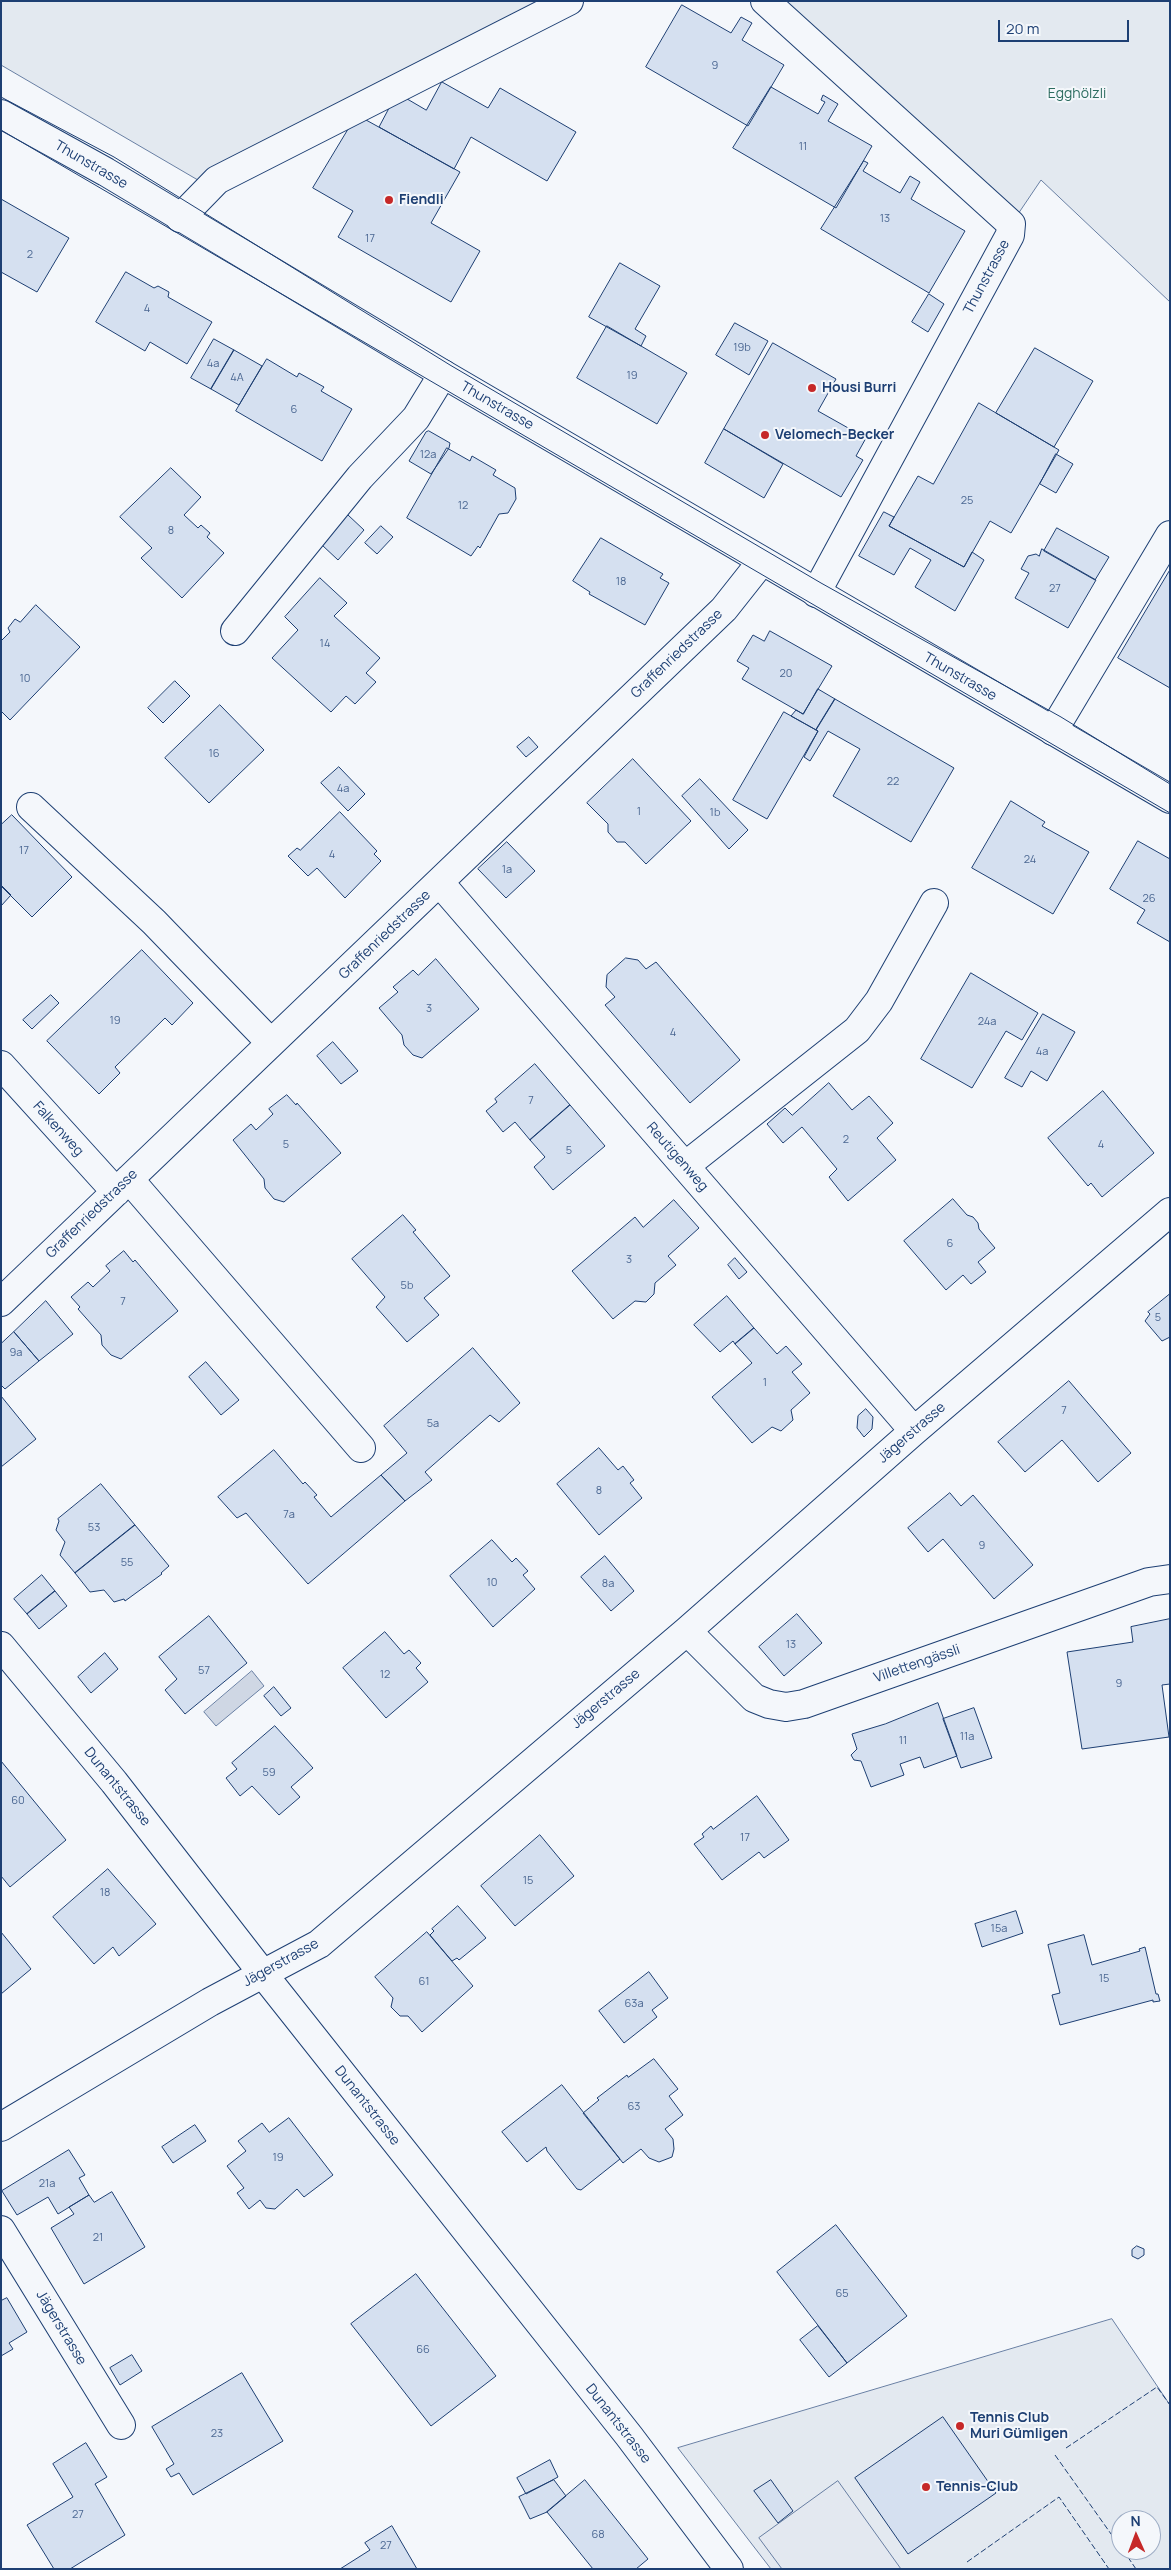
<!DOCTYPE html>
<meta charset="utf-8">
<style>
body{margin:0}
#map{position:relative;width:1171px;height:2570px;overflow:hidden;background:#f4f7fb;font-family:Manrope,sans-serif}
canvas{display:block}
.frame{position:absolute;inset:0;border:2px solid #1d3f73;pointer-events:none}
.north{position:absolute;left:1111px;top:2510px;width:50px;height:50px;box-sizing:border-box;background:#f4f7fb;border:1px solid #9eadc5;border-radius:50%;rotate:358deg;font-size:14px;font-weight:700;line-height:20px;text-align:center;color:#1d3f73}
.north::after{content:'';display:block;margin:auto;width:18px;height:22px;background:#c62828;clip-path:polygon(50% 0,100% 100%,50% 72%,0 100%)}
.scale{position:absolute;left:998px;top:20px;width:131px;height:22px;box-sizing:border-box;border:2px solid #1d3f73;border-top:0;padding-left:6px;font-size:15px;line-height:18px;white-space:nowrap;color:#1d3f73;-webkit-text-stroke:4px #f4f7fb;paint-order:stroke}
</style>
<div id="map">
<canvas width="1171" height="2570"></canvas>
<div class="frame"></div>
<div class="north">N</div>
<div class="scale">20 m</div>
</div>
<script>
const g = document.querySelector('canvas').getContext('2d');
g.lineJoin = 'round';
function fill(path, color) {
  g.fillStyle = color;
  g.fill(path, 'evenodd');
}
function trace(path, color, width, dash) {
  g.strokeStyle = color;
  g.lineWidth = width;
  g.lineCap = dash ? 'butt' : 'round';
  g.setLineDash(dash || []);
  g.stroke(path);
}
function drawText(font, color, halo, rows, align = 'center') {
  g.font = font + ' Manrope,sans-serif';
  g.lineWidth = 4;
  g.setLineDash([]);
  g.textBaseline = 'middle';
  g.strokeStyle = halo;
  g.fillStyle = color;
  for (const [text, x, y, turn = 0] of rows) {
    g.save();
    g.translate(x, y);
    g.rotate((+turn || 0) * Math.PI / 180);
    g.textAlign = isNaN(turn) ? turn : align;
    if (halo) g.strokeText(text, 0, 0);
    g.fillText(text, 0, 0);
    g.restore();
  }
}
const green = new Path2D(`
 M1,1H557L203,183L1,65Z
 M776,1H1170V302L1041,180L1014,220Z
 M1112,2319L1170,2405V2569H771L678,2448ZM1121,2520H1151V2550H1121Z`);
const parking = new Path2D(`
 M838,2481L901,2569H782L759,2538Z`);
const water = new Path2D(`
 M252,1671L264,1686L216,1726L204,1712Z`);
const building = new Path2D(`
 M682,5L731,33L741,17L752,23L742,40L784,65L748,126L646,67Z
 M442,82L488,108L500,88L576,132L547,181L471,137L454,169L379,127L397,93L426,110Z
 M771,87L818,114L825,102L821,100L823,95L838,104L828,121L872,146L836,208L733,148Z
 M357,115L460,172L431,223L480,251L451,302L338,237L353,211L313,188Z
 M864,161L868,163L863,171L900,193L910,176L920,182L911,199L965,231L929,293L821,229Z
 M1,199L69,238L37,292L1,272Z
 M620,263L660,286L635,329L646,336L641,346L589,317Z
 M126,272L154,288L158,286L169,292L168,297L212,322L187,364L150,342L145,351L96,322Z
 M929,294L944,304L928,332L912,322Z
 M735,323L768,341L749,375L716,355Z
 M607,326L687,373L657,424L577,378Z
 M214,339L234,350L211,389L191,378Z
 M773,343L836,379L818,411L866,438L856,456L863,460L841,497L724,429Z
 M1035,348L1093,381L1054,447L996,413Z
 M234,350L262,366L239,405L211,389Z
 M267,359L297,377L299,373L324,387L321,391L352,409L322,461L236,411Z
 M979,403L1059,450L1011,533L990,521L964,567L889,526L918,476L933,484Z
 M724,429L783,464L764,498L705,463Z
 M429,431L450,443L449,448L431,474L409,461L426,432Z
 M447,448L470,461L472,456L496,470L493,475L515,488L516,499L508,513L499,514L480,548L478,546L471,556L407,518Z
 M1056,454L1073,464L1056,493L1040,484Z
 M171,468L201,497L184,515L198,528L201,525L210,533L207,537L224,553L182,598L141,558L152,548L120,517Z
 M884,512L894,517L889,526L964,567L972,552L984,560L955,611L915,587L931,560L910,548L894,575L859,556Z
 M348,515L364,530L338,560L322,545Z
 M381,526L393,537L377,554L365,543Z
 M1057,528L1109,557L1095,580L1044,551Z
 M601,538L663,574L660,578L669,583L645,625L589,594L590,592L573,581Z
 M1042,549L1096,580L1068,628L1015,598L1029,573L1021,569L1028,556L1036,554L1039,556Z
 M1170,570V688L1118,658Z
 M320,578L347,603L334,616L380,658L366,673L376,682L355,704L346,696L331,712L272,658L298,630L285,617Z
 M36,605L80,647L10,720L1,711V641L10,632L8,628L15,619L20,622Z
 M770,631L832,666L803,714L742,679L749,668L737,661L753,635L764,641Z
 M175,681L190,696L163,723L148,708Z
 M818,689L835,699L816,730L791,716L796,710L803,714Z
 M835,699L954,768L911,842L833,796L860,749L828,731L810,761L804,757L818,731L816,730Z
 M220,705L264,750L209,803L165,758Z
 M784,712L818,731L767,819L733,800Z
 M529,737L538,747L526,757L517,747Z
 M633,759L691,821L646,864L625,842H617L608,832V824L587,803Z
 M339,767L365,794L348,811L321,783Z
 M700,779L748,830L729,849L682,796Z
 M1011,801L1045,822L1042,826L1089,852L1053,914L972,868Z
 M340,812L377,851L374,854L381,861L345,898L317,868L308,876L288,856L297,848L300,850Z
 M12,815L72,877L32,917L1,886V825Z
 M1138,841L1170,859V942L1137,923L1145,910L1110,889Z
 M507,842L535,871L506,898L478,869Z
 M1,885L11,895L1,906Z
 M142,950L193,1003L172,1025L165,1018L115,1067L120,1073L99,1094L47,1041Z
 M626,958L638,960L646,969L656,962L740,1060L690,1103L605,1005L615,997L606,987L607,975Z
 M436,959L479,1009L422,1058L413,1055L404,1045L402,1035L379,1008L398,992L393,987L413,970L418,975Z
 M971,973L1038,1013L1022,1040L1006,1031L972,1088L921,1059Z
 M51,995L59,1003L32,1029L23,1020Z
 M1043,1014L1075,1032L1047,1081L1031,1071L1022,1087L1005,1078Z
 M333,1042L358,1071L341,1084L317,1056Z
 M535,1064L570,1105L530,1140L515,1122L503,1132L486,1111L497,1102L495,1099Z
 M829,1083L852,1110L869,1096L893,1123L877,1138L896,1160L848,1201L829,1177L837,1169L802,1127L783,1143L767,1124L785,1108L792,1115Z
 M1103,1091L1154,1153L1102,1197L1091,1183L1088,1186L1048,1138Z
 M287,1095L296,1105L297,1103L341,1153L284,1202L274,1199L265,1188L264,1179L233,1140L251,1124L256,1130L273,1114L269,1109Z
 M570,1105L605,1146L553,1190L534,1167L545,1157L530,1140Z
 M953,1199L967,1215L973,1217L978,1223L979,1229L995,1248L978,1262L986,1272L971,1284L963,1275L946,1290L904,1241Z
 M674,1200L699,1228L668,1256L676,1265L655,1283L654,1294L646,1302L635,1301L613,1319L572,1271L635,1217L643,1227Z
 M403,1215L416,1230L413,1232L450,1276L424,1298L439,1315L407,1342L376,1307L385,1297L352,1259Z
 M124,1251L133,1262L135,1260L178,1311L121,1359L111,1355L102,1345L101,1335L78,1309L80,1307L71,1297L88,1282L93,1287L110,1271L106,1266Z
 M735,1258L747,1272L739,1279L728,1265Z
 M1170,1294V1337L1162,1341L1145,1321L1150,1314L1148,1312Z
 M727,1296L754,1328L735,1344L733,1341L720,1352L694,1325Z
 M46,1301L73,1334L39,1361L14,1332Z
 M754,1328L777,1354L786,1346L802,1364L792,1372L810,1393L791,1410L793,1420L781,1431L772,1427L752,1443L712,1397L752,1363L735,1344Z
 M14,1332L39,1361L5,1389L1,1385V1344Z
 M473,1348L520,1403L499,1422L490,1415L425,1472L432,1480L405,1501L381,1475L407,1453L384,1426Z
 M206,1362L239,1400L221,1415L189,1377Z
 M1069,1381L1131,1453L1098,1482L1062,1440L1025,1472L998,1442Z
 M1,1396L36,1439L1,1467Z
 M866,1409L873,1417L872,1429L864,1437L857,1428L858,1416Z
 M599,1448L618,1470L623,1466L634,1480L630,1483L642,1498L599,1535L557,1484Z
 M274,1450L303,1484L305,1482L317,1495L314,1497L331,1517L381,1475L405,1501L308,1584L246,1513L237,1518L218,1497Z
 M101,1484L135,1525L75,1573L60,1555L65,1542L56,1530L59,1521L58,1519Z
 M950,1493L961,1506L973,1495L1033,1565L994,1599L943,1539L928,1552L908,1528Z
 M135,1525L169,1566L161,1573L162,1574L125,1601L124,1599L114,1602L104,1590L90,1592L75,1573Z
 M492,1540L512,1562L516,1558L528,1571L523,1575L535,1589L493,1627L450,1576Z
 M605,1556L634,1591L611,1611L581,1577Z
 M42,1575L55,1591L27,1614L14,1599Z
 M55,1591L67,1606L39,1629L27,1614Z
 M797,1614L822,1643L784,1676L759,1647Z
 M209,1616L247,1663L185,1714L165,1690L177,1679L159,1657Z
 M1170,1619V1684L1162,1685L1169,1737L1082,1749L1067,1652L1133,1642L1131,1627Z
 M385,1632L404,1654L409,1650L421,1663L416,1668L428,1682L386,1718L343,1668Z
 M105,1653L118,1669L91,1693L78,1677Z
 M274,1687L291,1708L281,1716L264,1696Z
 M938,1703L957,1756L924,1768L920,1757L900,1764L904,1775L871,1787L861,1761L854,1760L851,1755L857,1749L852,1734L885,1724Z
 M974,1708L992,1758L961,1768L943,1719Z
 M275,1726L313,1768L291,1787L300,1797L279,1815L252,1786L240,1796L226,1778L237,1769L232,1763Z
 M1,1761L66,1840L10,1887L1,1876Z
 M757,1796L789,1840L764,1858L759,1852L722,1880L694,1844L704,1837L702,1834L711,1826L713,1829Z
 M540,1835L574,1876L515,1926L481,1886Z
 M108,1869L156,1924L119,1956L113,1947L94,1964L53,1917Z
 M458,1906L486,1938L459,1960L457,1958L452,1961L430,1935L434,1931L432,1929Z
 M1016,1911L1023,1933L982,1947L975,1924Z
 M1,1932L31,1969L1,1994Z
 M427,1932L473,1986L422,2032L408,2016H400L391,2007L393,1998L375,1977Z
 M1084,1935L1092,1965L1140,1951L1139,1949L1145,1947L1156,1994H1158L1160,2001L1153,2002V2000L1060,2025L1052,1995L1060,1993L1048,1945Z
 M649,1972L668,1998L652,2010L657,2017L624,2043L599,2011Z
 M654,2059L678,2089L669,2096L683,2115L665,2129L673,2139L674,2149L672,2157L659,2162L649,2158L641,2149L623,2163L583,2113L599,2100L597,2098L627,2075L628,2077Z
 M562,2085L620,2159L581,2190L577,2189L547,2151L546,2147L527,2162L502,2132Z
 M289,2118L333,2175L304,2197L297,2189L275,2209L266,2208L260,2200L249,2209L237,2193L244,2188L227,2166L246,2151L238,2141L262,2123L269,2132Z
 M195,2125L206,2141L173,2163L162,2147Z
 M69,2150L85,2175L79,2178L89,2195L58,2214L48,2197L17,2215L2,2191Z
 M112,2192L145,2247L84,2284L51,2228L74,2214L69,2207L89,2195L94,2202Z
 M836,2225L907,2316L847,2363L777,2272Z
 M1137,2246L1144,2249V2255L1138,2259L1132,2256V2250Z
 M416,2274L496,2376L431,2426L351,2324Z
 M7,2298L27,2332L9,2343L13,2349L1,2356V2301Z
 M818,2326L847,2363L829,2377L800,2340Z
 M132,2355L142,2371L120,2385L110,2368Z
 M242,2373L283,2441L193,2495L179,2473L171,2477L166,2469L174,2464L152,2427Z
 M943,2417L996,2493L908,2554L855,2478Z
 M86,2443L107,2477L95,2484L125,2535L70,2569H54L27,2525L73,2497L53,2464Z
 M550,2460L558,2477L526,2494L517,2478Z
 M554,2480L566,2496L547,2512L530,2519L519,2497Z
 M585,2480L648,2559L636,2569H593L547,2512Z
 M771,2480L793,2511L778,2523L754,2491Z
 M392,2526L417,2569H340L370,2550L365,2543Z`);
const minor = new Path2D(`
 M765,1L1011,224L1010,235L816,593
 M180,218L217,180L569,1
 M235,631L360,477L416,418L443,374
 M1053,731L1170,535
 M31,807L154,922L271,1043
 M440,883L914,1431
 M1,1065L116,1192
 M685,1166L857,1030L879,1001L934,903
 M129,1179L361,1448
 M1,1302L724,609L762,561
 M687,1631L754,1698L769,1704L786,1707L804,1704L1149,1582L1170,1579
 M1,1646L114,1782L263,1974L629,2436L729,2569
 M1,2127L210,2002L319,1944L687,1631L914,1431L1170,1212
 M1,2230L121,2425`);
const major = new Path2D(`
 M1,114L106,172L443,374L1170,799`);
const tram = new Path2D(`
 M1,97L114,157L450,365L821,583L1061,717L1170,784
 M1,130L1170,813`);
const fence = new Path2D(`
 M1066,2448L1157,2387L1170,2405
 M1055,2455L1121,2548
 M1123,2550L1136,2569
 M967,2562L1059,2497L1109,2569
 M957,2569H958`);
const markers = [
 [389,200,5,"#c62828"],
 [812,388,5,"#c62828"],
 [765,435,5,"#c62828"],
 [960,2426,5,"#c62828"],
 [926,2487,5,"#c62828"]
];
const numberNames = [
 ["9",715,66],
 ["11",803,147],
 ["13",885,219],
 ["17",370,239],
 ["2",30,255],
 ["4",147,309],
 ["19b",742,348],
 ["4a",213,364],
 ["19",632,376],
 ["4A",237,378],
 ["6",294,410],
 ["12a",428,455],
 ["25",967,501],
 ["12",463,506],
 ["8",171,531],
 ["18",621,582],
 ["27",1055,589],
 ["14",325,644],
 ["20",786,674],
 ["10",25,679],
 ["16",214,754],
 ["22",893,782],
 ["4a",343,789],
 ["1",639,812],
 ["1b",715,813],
 ["17",24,851],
 ["4",332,855],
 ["24",1030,860],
 ["1a",507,870],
 ["26",1149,899],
 ["3",429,1009],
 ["19",115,1021],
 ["24a",987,1022],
 ["4",673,1033],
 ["4a",1042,1052],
 ["7",531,1101],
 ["2",846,1140],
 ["5",286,1145],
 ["4",1101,1145],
 ["5",569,1151],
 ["6",950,1244],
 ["3",629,1260],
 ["5b",407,1286],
 ["7",123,1302],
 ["5",1158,1318],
 ["9a",16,1353],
 ["1",765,1383],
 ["7",1064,1411],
 ["5a",433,1424],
 ["8",599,1491],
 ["7a",289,1515],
 ["53",94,1528],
 ["9",982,1546],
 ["55",127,1563],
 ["10",492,1583],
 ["8a",608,1584],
 ["13",791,1645],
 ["57",204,1671],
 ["12",385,1675],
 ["9",1119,1684],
 ["11a",967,1737],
 ["11",903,1741],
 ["59",269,1773],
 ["60",18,1801],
 ["17",745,1838],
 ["15",528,1881],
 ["18",105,1893],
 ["15a",999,1929],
 ["15",1104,1979],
 ["61",424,1982],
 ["63a",634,2004],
 ["63",634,2107],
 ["19",278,2158],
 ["21a",47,2184],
 ["21",98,2238],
 ["65",842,2294],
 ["66",423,2350],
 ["23",217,2434],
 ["27",78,2515],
 ["68",598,2535],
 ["27",386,2546]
];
const parkNames = [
 ["Egghölzli",1077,94]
];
const streetNames = [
 ["Thunstrasse",91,165,30],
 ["Thunstrasse",987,277,-62],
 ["Thunstrasse",497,406,30],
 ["Graffenriedstrasse",677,654,-44],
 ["Thunstrasse",960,677,30],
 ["Graffenriedstrasse",385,935,-44],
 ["Falkenweg",58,1129,48],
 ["Reutigenweg",677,1157,49],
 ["Graffenriedstrasse",92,1214,-44],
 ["Jägerstrasse",912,1433,-41],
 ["Villettengässli",917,1664,-19],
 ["Jägerstrasse",606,1699,-40],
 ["Dunantstrasse",117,1787,51],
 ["Jägerstrasse",281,1963,-29],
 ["Dunantstrasse",367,2106,52],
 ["Jägerstrasse",61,2328,59],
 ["Dunantstrasse",618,2424,52]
];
const poiNames = [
 ["Fiendli",399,200],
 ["Housi Burri",822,388],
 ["Velomech-Becker",775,435],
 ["Tennis Club",970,2418],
 ["Muri Gümligen",970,2434],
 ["Tennis-Club",936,2487]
];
fill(green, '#e3e9f0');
trace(green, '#687fa3', 1);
fill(parking, '#e3e8f0');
trace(parking, '#687fa3', 1);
fill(water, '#cfd7e4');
trace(water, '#687fa3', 1);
fill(building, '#d5e0f0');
trace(building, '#1d3f73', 1);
trace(minor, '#1d3f73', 30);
trace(major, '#1d3f73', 30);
trace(minor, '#f4f7fb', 28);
trace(major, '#f4f7fb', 28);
trace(tram, '#1d3f73', 1);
trace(fence, '#1d3f73', 1, [6, 2.5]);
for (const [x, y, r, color] of markers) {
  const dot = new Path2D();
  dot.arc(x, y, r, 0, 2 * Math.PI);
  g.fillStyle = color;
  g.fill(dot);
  trace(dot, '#f4f7fb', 2);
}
drawText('11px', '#4b6792', null, numberNames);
drawText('14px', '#2c6c60', '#f4f7fb', parkNames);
drawText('14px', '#1d3f73', '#f4f7fb', streetNames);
drawText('bold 14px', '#1d3f73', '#f4f7fb', poiNames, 'left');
</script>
